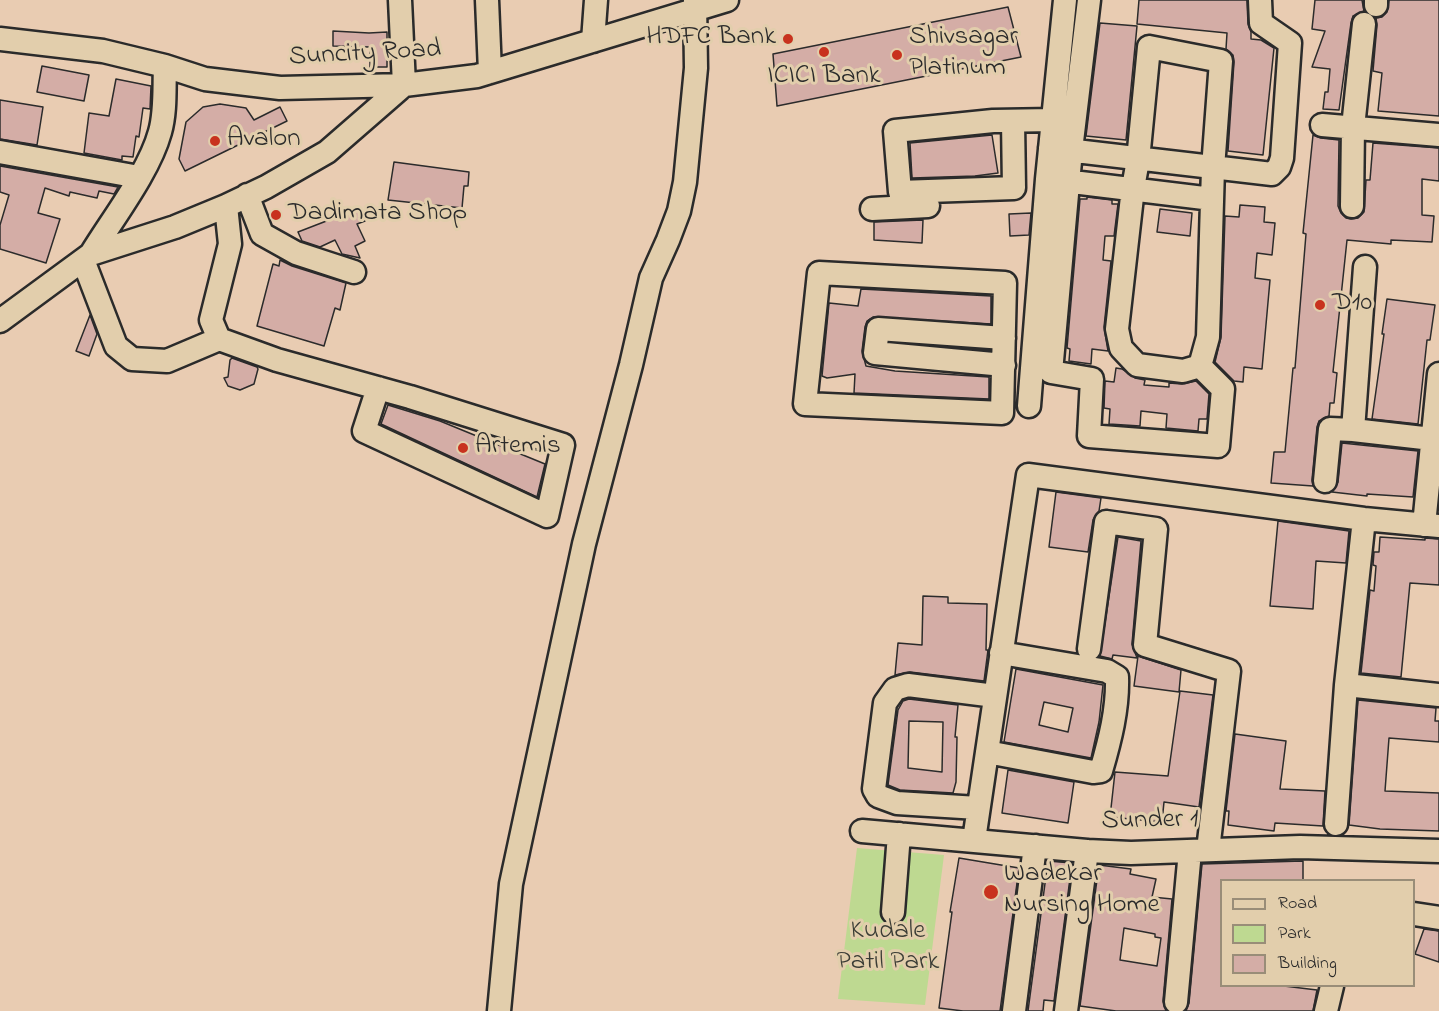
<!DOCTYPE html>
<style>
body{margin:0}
#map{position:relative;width:1439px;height:1011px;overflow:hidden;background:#e9ccb2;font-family:"Indie Flower",sans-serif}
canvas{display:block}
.legend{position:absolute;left:1220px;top:879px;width:195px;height:108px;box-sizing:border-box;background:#e2ceac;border:2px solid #998d78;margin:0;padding:8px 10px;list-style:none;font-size:18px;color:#2b2b2b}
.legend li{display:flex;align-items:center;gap:12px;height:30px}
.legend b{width:30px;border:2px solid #998d78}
</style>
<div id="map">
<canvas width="1439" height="1011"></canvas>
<ul class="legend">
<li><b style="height:8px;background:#e2ceac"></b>Road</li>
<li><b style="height:16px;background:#bed991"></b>Park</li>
<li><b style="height:16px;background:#d4ada6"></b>Building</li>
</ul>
</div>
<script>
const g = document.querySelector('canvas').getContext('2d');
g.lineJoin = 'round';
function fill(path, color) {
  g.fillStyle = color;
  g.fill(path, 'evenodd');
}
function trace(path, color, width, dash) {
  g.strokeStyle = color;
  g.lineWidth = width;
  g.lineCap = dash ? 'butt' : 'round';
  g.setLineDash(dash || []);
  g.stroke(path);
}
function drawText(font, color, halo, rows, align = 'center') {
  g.font = font + ' "Indie Flower",sans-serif';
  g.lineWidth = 6;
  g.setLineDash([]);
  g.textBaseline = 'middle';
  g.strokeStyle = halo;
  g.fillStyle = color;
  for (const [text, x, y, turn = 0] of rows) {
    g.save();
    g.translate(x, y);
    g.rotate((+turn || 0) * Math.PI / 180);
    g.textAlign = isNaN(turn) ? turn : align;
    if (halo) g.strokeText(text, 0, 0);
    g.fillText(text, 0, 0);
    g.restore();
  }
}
const green = new Path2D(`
 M857,848L944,855L925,1005L838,999Z`);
const building = new Path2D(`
 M1139,0H1247L1248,24L1251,32V39L1261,40L1274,48L1263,155L1228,151L1234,62L1233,55L1226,49L1227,33L1137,24Z
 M1315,0H1362L1364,11L1353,16L1351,23L1339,110L1323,109L1325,92H1328L1330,69L1312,67L1325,31L1312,29Z
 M1389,0H1439V116L1378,111L1382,73L1373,71L1377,25L1376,18L1382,17L1387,12Z
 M1008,7L1021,57L777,106L773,54Z
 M1100,23L1137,26L1126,140L1086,136Z
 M333,31L369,33L387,32V67H370V47L333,46Z
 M42,66L89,75L84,101L37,92Z
 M116,79L151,86L150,109L143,108L139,137L136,136L133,157L122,156V160L84,153L89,113L109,116Z
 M0,100L43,107L37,145L0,139Z
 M220,104L246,108L254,120L280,107L287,121L185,171L179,159L186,122L203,107Z
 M992,135L998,173L975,176L912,178L910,143Z
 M1313,135L1321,138L1339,140L1338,206L1341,213L1346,218L1351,219L1358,218L1364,212L1366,180H1370L1373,143L1439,148V181L1422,179V215L1434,216L1432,242L1391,240V244L1347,240L1333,372L1337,373L1334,403H1330L1329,416L1319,421L1317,427L1312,480L1313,486L1271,483L1274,452H1285L1293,368H1295L1306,234L1303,233Z
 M394,162L469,172L468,186H464L462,208L388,200Z
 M0,166L118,187L114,194L99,191L97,198L70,192L69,196L45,188L38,213L60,219L46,263L0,249V225L9,195L0,192Z
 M1087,197L1112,200V204H1118L1114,236H1105L1103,260L1111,261L1104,327L1108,351L1092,349L1091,364L1069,361L1070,349L1067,348L1080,199H1087Z
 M1240,205L1265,207L1264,222L1275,223L1272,255L1257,253L1255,278L1270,280L1262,369L1244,367L1243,382L1234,381L1215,362L1221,337L1225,216L1239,217Z
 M360,208L365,221L357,224L365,241L355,246L360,258L342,254L335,240L320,247L302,241L298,232Z
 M1160,209L1192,213L1190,236L1157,232Z
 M1031,213L1029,235L1010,236L1009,214Z
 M923,220L922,243L874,240V222Z
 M280,260L292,266L346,283L340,310L335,308L324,346L257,326L273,264L279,266Z
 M861,289L991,296V324L873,317L867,321L865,327L862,351L866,366L895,371L989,377V399L854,393L855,374L827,378L822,376L829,303L858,306Z
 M1387,299L1435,305L1430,340H1427L1418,424L1372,419L1384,334H1382Z
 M90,315L97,334L89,356L76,351Z
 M232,358L257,367L258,369L254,384L240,390L228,386L224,378L228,377L230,360Z
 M1116,368L1122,369L1135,378L1145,380L1144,385L1169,387V383L1182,384L1196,381L1209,394L1207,419H1199L1198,431L1166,428L1167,414L1141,411L1140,426L1109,424L1110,409L1104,408L1105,381L1114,382Z
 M388,405L440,421L545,464L537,497L381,424Z
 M1342,443L1418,451L1413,497L1367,494V496L1332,492L1338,482Z
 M1056,492L1101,498L1099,511L1093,520L1088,552L1049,547Z
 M1278,521L1349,531L1346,563L1316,561L1313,609L1270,606Z
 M1118,537L1141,541L1132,644L1137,658L1113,655L1112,659L1100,656Z
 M1380,537L1425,540V538L1439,539V585L1410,583L1401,677L1361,673L1370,590L1374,591L1376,566L1373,565L1374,552H1379Z
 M923,596L948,597V603L987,604L986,650H988L984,681L910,672L895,675L898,643L922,645Z
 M1138,656L1181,670L1179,692L1134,686Z
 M1016,669L1103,685L1099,722L1091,758L1004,742ZM1044,702L1073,708L1068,732L1039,725Z
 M1180,691L1213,695L1199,807L1164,802L1162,822L1110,817L1115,772L1168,776Z
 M909,699L958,705L955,737H957L956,782L953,793L900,790L888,785L898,710L903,701ZM909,721L943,722L942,772L908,768Z
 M1358,700L1436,708L1435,721H1439V742L1389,738L1385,791L1439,793V831L1380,829L1349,825Z
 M1235,734L1286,741L1280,789L1325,791L1323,826L1275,823L1274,831L1228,825L1229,811H1226Z
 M1008,770L1074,782L1068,823L1002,813Z
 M959,858L1019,868L1000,1011H963L939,1008L952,912H950Z
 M1048,861L1072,863L1054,1001L1044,1000L1043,1011H1028Z
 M1303,861V880H1221V986H1284L1317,990L1313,1011H1186L1189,1003L1202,864Z
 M1099,865L1131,869L1130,874L1156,879L1152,897L1172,899L1163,1001L1166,1011H1116L1080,1006ZM1124,928L1155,934V937L1161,938L1157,966L1120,960Z
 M1424,929L1439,931V962L1415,954Z`);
const minor = new Path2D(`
 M400,0L404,85
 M487,0L490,72
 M1089,0L1071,150L1051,372L1092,379L1089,436L1218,446L1223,389L1200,366
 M1376,0V5
 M0,39L103,51L165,66L205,79L280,88L404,85L477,76L727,0
 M593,41L596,0
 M1149,47L1221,61L1213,168L1208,337L1200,366L1183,371L1137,365L1121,348L1117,329L1133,188L1138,160Z
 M1013,121L1014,188L900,192L895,131L993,121L1053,120
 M1322,125L1439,135
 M1050,148L1272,174L1279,167L1282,158L1290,43L1261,23L1260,0
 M0,152L139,177
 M1056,180L1212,199
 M247,195L262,234L296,253L354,272
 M226,206L230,244L211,320L219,339L277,360L410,397L563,445L547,516L364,431L378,388
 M1352,206L1353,127L1364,24
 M872,209L928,206
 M91,254C113,218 149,172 160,132C166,111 164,87 165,66
 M83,260L116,346L132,359L167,361L219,339
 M819,273L1005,283L1002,413L805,404Z
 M0,321L91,254L175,227L226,206L266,187L327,152L404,85
 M1004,365L875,353L878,329L1004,338
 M1029,406L1047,179L1065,0
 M1353,430L1432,439
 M1325,481L1330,429L1353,430L1365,267
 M1424,525L1439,374
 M1089,649L1106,522L1156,529L1145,645L1229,671L1208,850
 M1346,685L1439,695
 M987,752L1093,772L1101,771C1110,740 1118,709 1117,677L1107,671L1001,653
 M978,808L897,803L878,796L874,789L885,703L895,689L908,685L995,696
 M1336,824L1346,685L1364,519
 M862,831L1087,851L1131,853L1300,847L1439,851
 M974,840L1028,475L1364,519L1439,526
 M893,912L899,834
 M1414,914L1439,918
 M1176,1002L1190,851
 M499,1011L511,884L584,544L631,365L651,278L668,240L679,211L685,182L696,68L695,0
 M1014,1011L1035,846
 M1066,1011L1087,851
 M1326,1011L1332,986`);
const markers = [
 [788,39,6,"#c8321e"],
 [824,52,6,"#c8321e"],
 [897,55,6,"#c8321e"],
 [215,141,6,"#c8321e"],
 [276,215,6,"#c8321e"],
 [1320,305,6,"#c8321e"],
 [463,448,6,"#c8321e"],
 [991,892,8,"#c8321e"]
];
const poiNames = [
 ["HDFC Bank",776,39,"right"],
 ["Shivsagar",909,39],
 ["Platinum",909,70],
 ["ICICI Bank",824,78,"center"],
 ["Avalon",227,141],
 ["Dadimata Shop",288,215],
 ["D10",1332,305],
 ["Artemis",475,448],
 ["Wadekar",1004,876],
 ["Nursing Home",1004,907]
];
const streetNames = [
 ["Suncity Road",365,55,-3],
 ["Sunder 1",1150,822,-1]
];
const parkNames = [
 ["Kudale",888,933],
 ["Patil Park",888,964]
];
fill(green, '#bed991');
fill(building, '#d4ada6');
trace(building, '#2b2b2b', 1.5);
trace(minor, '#2b2b2b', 27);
trace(minor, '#e2ceac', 22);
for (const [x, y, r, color] of markers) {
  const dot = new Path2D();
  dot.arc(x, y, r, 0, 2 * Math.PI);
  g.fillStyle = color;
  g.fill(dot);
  trace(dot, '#e2ceac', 2);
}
drawText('27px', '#2b2b2b', '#e2ceac', poiNames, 'left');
drawText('27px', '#2b2b2b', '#e2ceac', streetNames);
drawText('27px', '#3a3c35', '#e2ceac', parkNames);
</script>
